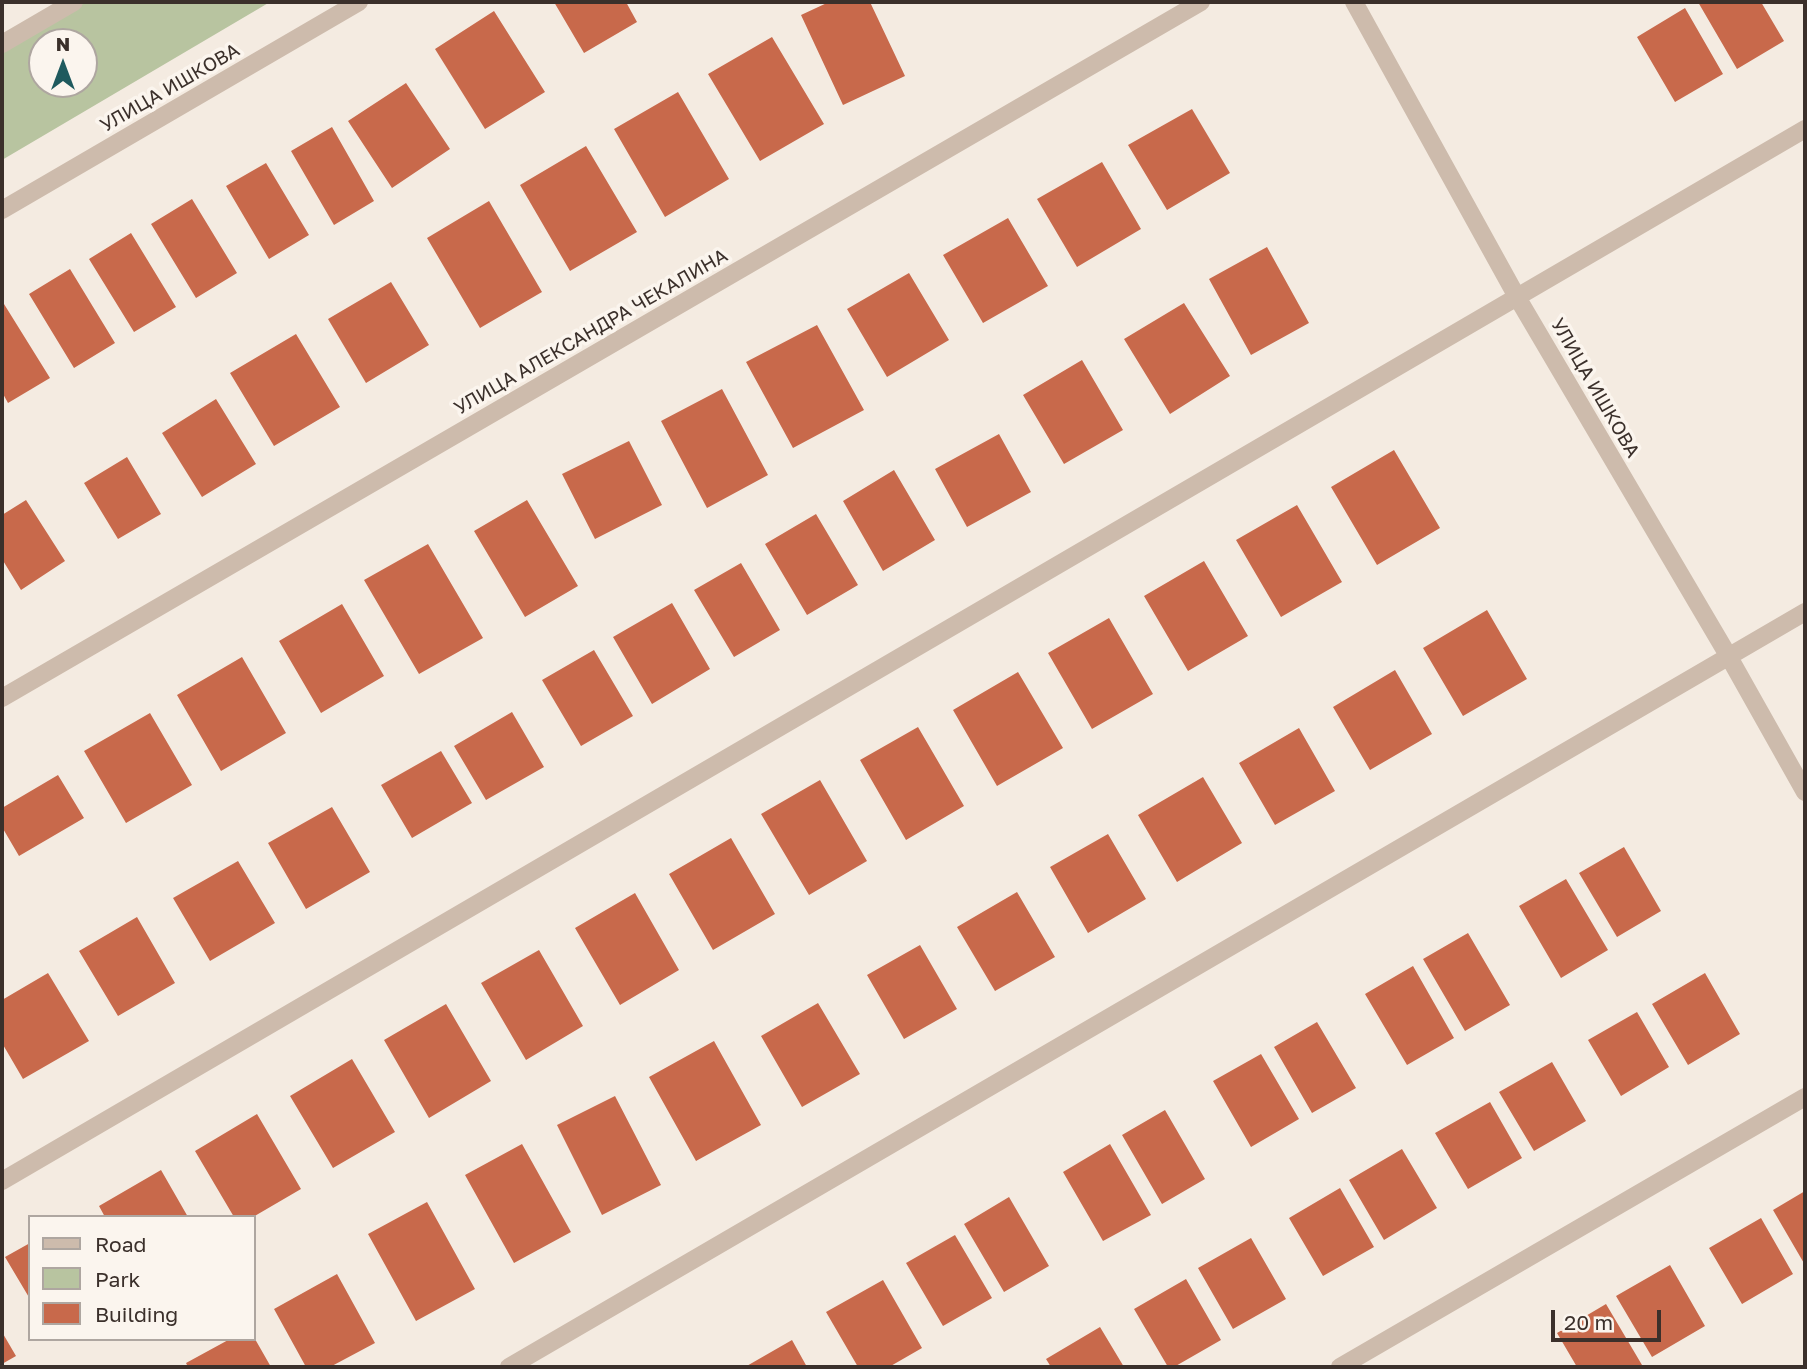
<!DOCTYPE html>
<meta charset="utf-8">
<style>
body{margin:0}
#map{position:relative;width:1807px;height:1369px;overflow:hidden;background:#f4ebe1;font-family:"Golos Text",sans-serif}
canvas{display:block}
.frame{position:absolute;inset:0;border:4px solid #3b302b;pointer-events:none}
.legend{position:absolute;left:28px;top:1215px;width:228px;height:126px;box-sizing:border-box;background:#fbf5ee;border:2px solid #aea6a0;margin:0;padding:9px 12px;list-style:none;font-size:21px;color:#3b302b}
.legend li{display:flex;align-items:center;gap:14px;height:35px}
.legend b{width:35px;border:2px solid #aea6a0}
.north{position:absolute;left:28px;top:28px;width:70px;height:70px;box-sizing:border-box;background:#fbf5ee;border:2px solid #aea6a0;border-radius:50%;rotate:0deg;font-size:19px;font-weight:700;line-height:28px;text-align:center;color:#3b302b}
.north::after{content:'';display:block;margin:auto;width:24px;height:32px;background:#1f5a5e;clip-path:polygon(50% 0,100% 100%,50% 72%,0 100%)}
.scale{position:absolute;left:1551px;top:1310px;width:110px;height:32px;box-sizing:border-box;border:4px solid #3b302b;border-top:0;padding-left:9px;font-size:21px;line-height:24px;white-space:nowrap;color:#3b302b;-webkit-text-stroke:5px #fbf5ee;paint-order:stroke}
</style>
<div id="map">
<canvas width="1807" height="1369"></canvas>
<div class="frame"></div>
<ul class="legend">
<li><b style="height:9px;background:#cdbbac"></b>Road</li>
<li><b style="height:19px;background:#b8c4a0"></b>Park</li>
<li><b style="height:19px;background:#c8694b"></b>Building</li>
</ul>
<div class="north">N</div>
<div class="scale">20 m</div>
</div>
<script>
const g = document.querySelector('canvas').getContext('2d');
g.lineJoin = 'round';
function fill(path, color) {
  g.fillStyle = color;
  g.fill(path, 'evenodd');
}
function trace(path, color, width, dash) {
  g.strokeStyle = color;
  g.lineWidth = width;
  g.lineCap = dash ? 'butt' : 'round';
  g.setLineDash(dash || []);
  g.stroke(path);
}
function drawText(font, color, halo, rows, align = 'center') {
  g.font = font + ' "Golos Text",sans-serif';
  g.lineWidth = 7;
  g.setLineDash([]);
  g.textBaseline = 'middle';
  g.strokeStyle = halo;
  g.fillStyle = color;
  for (const [text, x, y, turn = 0] of rows) {
    g.save();
    g.translate(x, y);
    g.rotate((+turn || 0) * Math.PI / 180);
    g.textAlign = isNaN(turn) ? turn : align;
    if (halo) g.strokeText(text, 0, 0);
    g.fillText(text, 0, 0);
    g.restore();
  }
}
const green = new Path2D(`
 M63,2H270L2,160V38ZM42,42H84V84H42Z`);
const building = new Path2D(`
 M554,2H626L637,22L584,53Z
 M829,2H870L905,76L843,105L801,15Z
 M1698,2H1761L1784,41L1737,69Z
 M1685,8L1723,74L1675,102L1637,37Z
 M494,11L545,92L485,129L435,49Z
 M772,37L824,124L760,161L708,74Z
 M406,83L450,149L392,188L348,121Z
 M678,92L729,179L665,217L614,129Z
 M1192,109L1230,173L1167,210L1128,145Z
 M332,127L374,201L334,225L291,151Z
 M586,146L637,232L570,271L520,185Z
 M1102,162L1141,229L1077,267L1037,199Z
 M266,163L309,235L269,259L226,186Z
 M192,199L237,273L196,298L151,224Z
 M489,201L542,292L480,328L427,238Z
 M1008,218L1048,286L983,323L943,255Z
 M131,233L176,307L134,332L89,259Z
 M1267,247L1309,323L1251,355L1209,279Z
 M70,269L115,343L74,368L29,294Z
 M909,273L949,340L887,377L847,309Z
 M391,282L429,345L366,383L328,319Z
 M1184,303L1230,376L1170,414L1124,339Z
 M4,304L50,378L8,403L2,392V305Z
 M817,325L864,410L793,448L746,362Z
 M296,334L340,407L274,446L230,373Z
 M1082,360L1123,430L1064,464L1023,395Z
 M722,389L768,475L707,508L661,421Z
 M216,399L256,464L202,497L162,433Z
 M999,434L1031,492L967,527L935,469Z
 M629,441L662,505L595,539L562,474Z
 M1394,450L1440,528L1377,565L1331,487Z
 M127,457L161,514L118,539L84,483Z
 M894,470L935,540L883,571L843,501Z
 M26,500L65,561L21,590L2,559V515Z
 M527,500L578,586L525,617L474,531Z
 M1297,505L1342,582L1281,617L1236,540Z
 M816,514L858,585L807,615L765,544Z
 M428,544L483,638L419,674L364,580Z
 M1204,561L1248,636L1188,671L1144,596Z
 M741,563L780,630L734,657L694,590Z
 M672,603L710,669L652,704L613,637Z
 M342,604L384,676L321,713L279,641Z
 M1487,610L1527,679L1463,716L1423,648Z
 M1109,618L1153,694L1092,729L1048,653Z
 M594,650L633,716L581,746L542,680Z
 M242,657L286,733L221,771L177,695Z
 M1395,670L1432,734L1370,770L1333,707Z
 M1018,672L1063,748L997,786L953,710Z
 M512,712L544,767L486,800L454,746Z
 M150,713L192,785L126,823L84,751Z
 M918,727L964,806L906,840L860,760Z
 M1299,728L1335,791L1275,825L1239,763Z
 M441,751L472,803L412,838L381,785Z
 M58,775L84,818L19,856L2,827V808Z
 M1203,777L1242,843L1177,882L1138,815Z
 M820,780L867,861L809,895L761,814Z
 M332,807L370,872L306,909L268,843Z
 M1108,834L1146,899L1088,933L1050,867Z
 M731,838L775,914L713,950L669,874Z
 M1624,847L1661,911L1617,937L1579,873Z
 M238,861L275,923L210,961L173,898Z
 M1566,879L1608,950L1561,978L1519,906Z
 M1017,892L1055,957L995,991L957,927Z
 M635,893L679,970L620,1005L575,928Z
 M137,917L175,983L118,1016L79,951Z
 M1468,933L1510,1005L1465,1031L1423,959Z
 M920,945L957,1009L904,1039L867,975Z
 M539,950L583,1026L526,1060L481,983Z
 M1413,966L1454,1038L1407,1065L1365,994Z
 M48,973L89,1041L23,1079L2,1043V1000Z
 M1705,973L1740,1034L1688,1065L1652,1004Z
 M818,1003L860,1074L802,1107L761,1036Z
 M446,1004L491,1081L429,1118L384,1040Z
 M1637,1012L1669,1067L1621,1096L1588,1040Z
 M1317,1022L1356,1088L1312,1113L1274,1047Z
 M714,1041L761,1125L696,1161L649,1077Z
 M1261,1054L1299,1119L1251,1147L1213,1081Z
 M352,1059L395,1132L333,1168L290,1096Z
 M1552,1062L1586,1121L1534,1151L1499,1092Z
 M615,1096L661,1185L602,1215L557,1125Z
 M1490,1102L1522,1158L1468,1189L1435,1133Z
 M1165,1110L1205,1179L1162,1204L1122,1135Z
 M257,1114L301,1189L253,1217H234L195,1151Z
 M522,1144L571,1232L514,1263L465,1175Z
 M1110,1144L1151,1215L1103,1241L1063,1172Z
 M1402,1149L1437,1208L1384,1240L1349,1180Z
 M161,1170L188,1217H105L99,1206Z
 M1340,1188L1374,1247L1323,1276L1289,1218Z
 M1805,1191V1265L1773,1210Z
 M1009,1197L1049,1266L1004,1292L964,1224Z
 M427,1202L475,1289L416,1321L368,1234Z
 M1761,1218L1793,1274L1742,1304L1709,1248Z
 M955,1235L992,1298L943,1326L906,1263Z
 M1251,1238L1286,1299L1233,1329L1198,1268Z
 M30,1243V1299L5,1257Z
 M1670,1265L1705,1326L1652,1357L1616,1296Z
 M337,1274L375,1343L330,1367H306L274,1309Z
 M1186,1279L1221,1340L1174,1367H1168L1134,1309Z
 M883,1280L922,1348L889,1367H858L826,1312Z
 M1606,1304L1642,1365L1639,1367H1577L1557,1333Z
 M1100,1327L1124,1367H1051L1046,1359Z
 M2,1332L16,1356L2,1364Z
 M230,1339H255L271,1367H188L186,1363Z
 M792,1340L807,1367H745Z`);
const street = new Path2D(`
 M1354,2L1517,297L1729,657L1805,792
 M2,44L74,2
 M2,210L359,2
 M2,698L1201,2
 M2,1181L1805,129
 M509,1367L1805,612
 M1340,1367L1805,1097`);
const streetNames = [
 ["УЛИЦА ИШКОВА",170,88,-30],
 ["УЛИЦА АЛЕКСАНДРА ЧЕКАЛИНА",591,332,-30],
 ["УЛИЦА ИШКОВА",1595,388,60]
];
fill(green, '#b8c4a0');
fill(building, '#c8694b');
trace(street, '#cdbbac', 18);
drawText('19px', '#3b302b', '#fbf5ee', streetNames);
</script>
